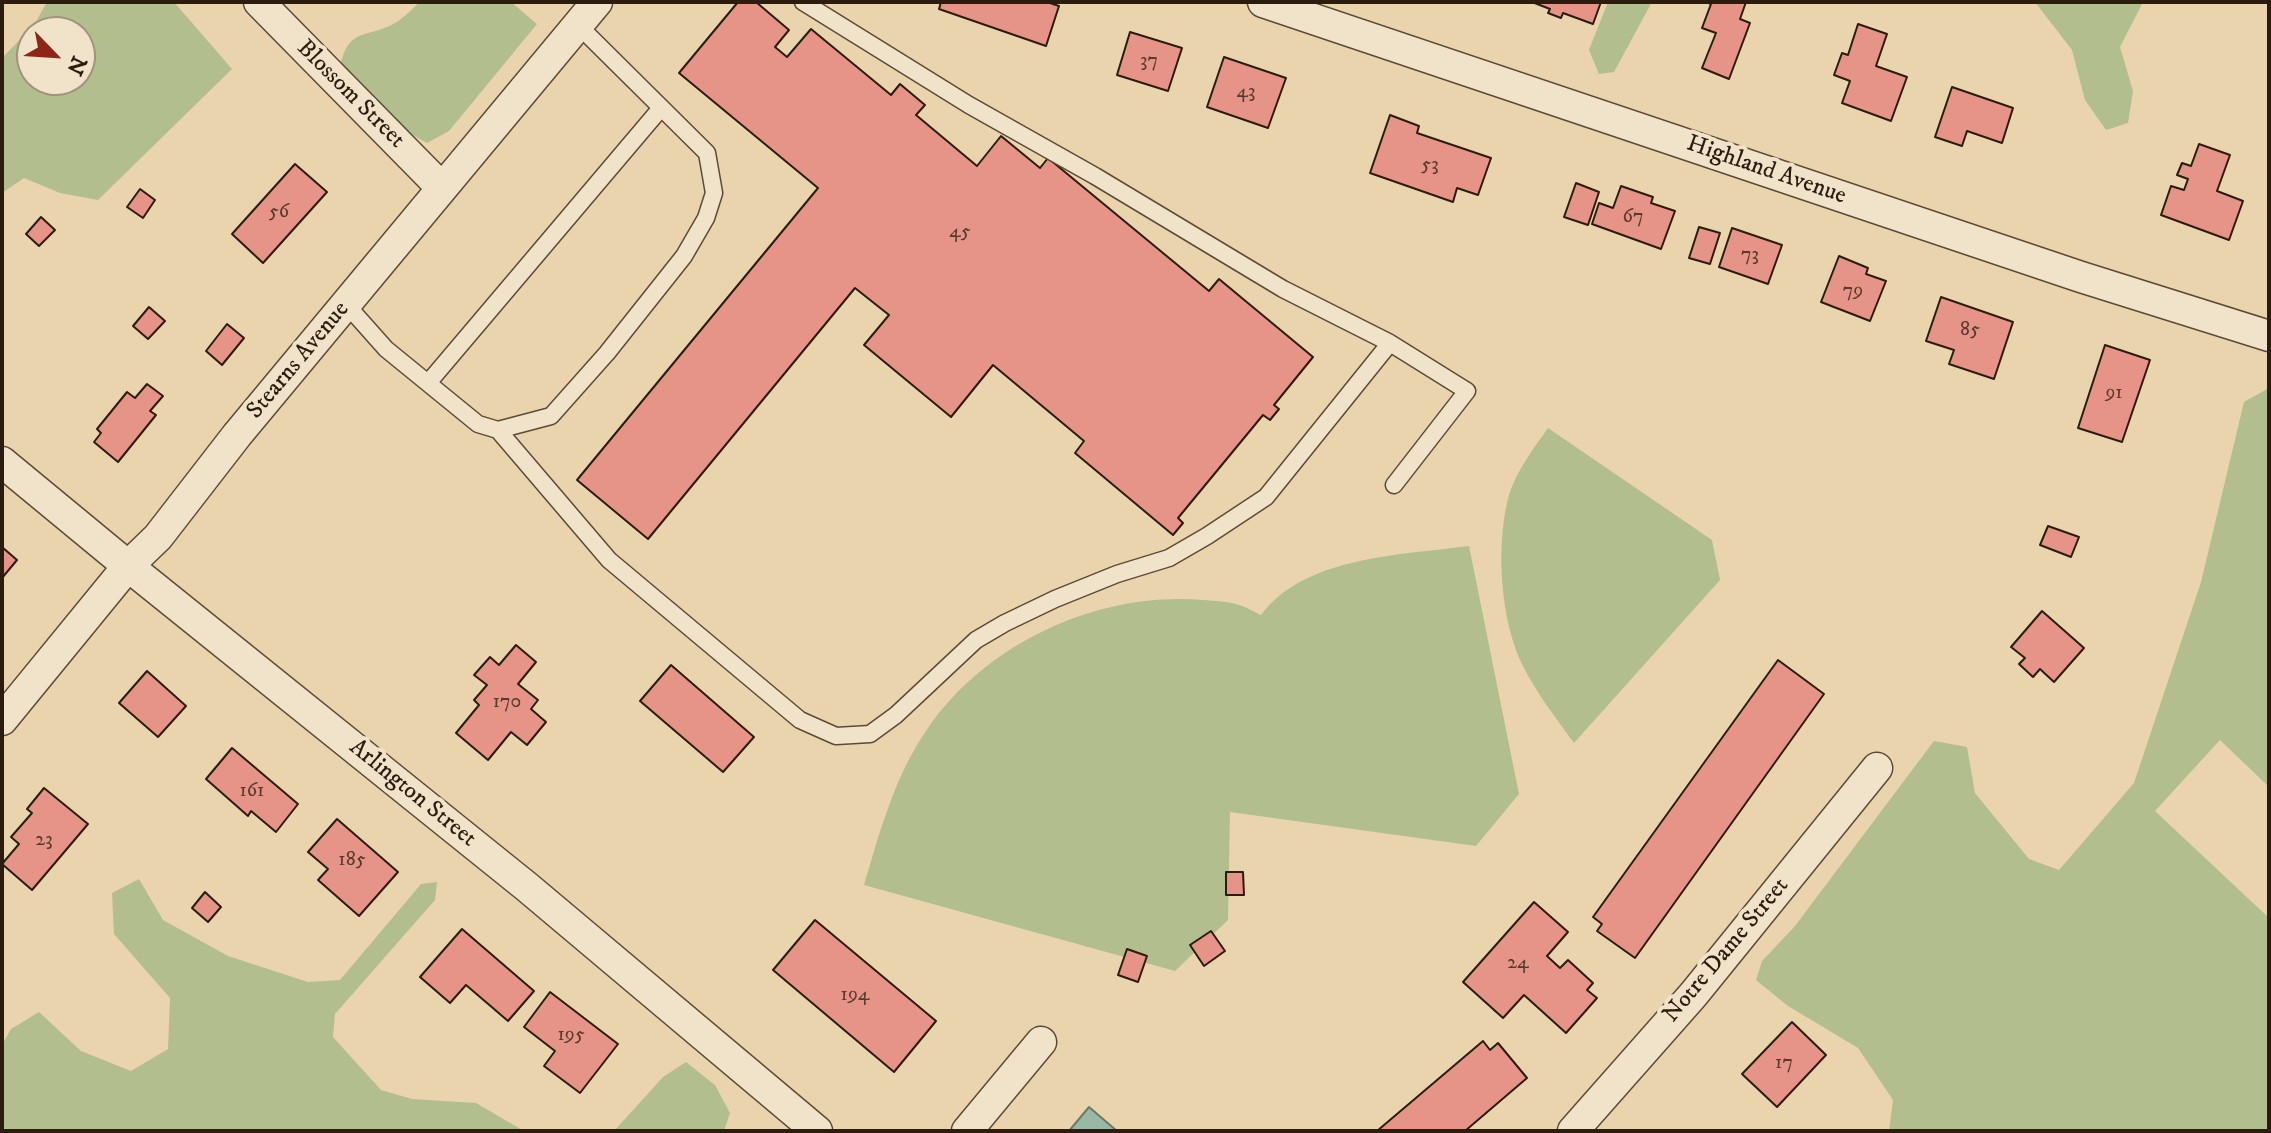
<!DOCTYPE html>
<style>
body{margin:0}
#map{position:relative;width:2271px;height:1133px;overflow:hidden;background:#ead4ae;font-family:"IM FELL DW Pica",serif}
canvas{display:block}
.frame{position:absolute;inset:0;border:4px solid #2c1c0f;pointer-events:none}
.north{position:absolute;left:16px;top:16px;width:80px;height:80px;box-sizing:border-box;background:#f1e3ca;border:2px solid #a2937f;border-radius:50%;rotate:115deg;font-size:22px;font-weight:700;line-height:32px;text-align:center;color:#2c1c0f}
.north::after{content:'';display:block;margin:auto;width:28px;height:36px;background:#8f2418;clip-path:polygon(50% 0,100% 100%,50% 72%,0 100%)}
</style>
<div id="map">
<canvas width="2271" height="1133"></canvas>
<div class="frame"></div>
<div class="north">N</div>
</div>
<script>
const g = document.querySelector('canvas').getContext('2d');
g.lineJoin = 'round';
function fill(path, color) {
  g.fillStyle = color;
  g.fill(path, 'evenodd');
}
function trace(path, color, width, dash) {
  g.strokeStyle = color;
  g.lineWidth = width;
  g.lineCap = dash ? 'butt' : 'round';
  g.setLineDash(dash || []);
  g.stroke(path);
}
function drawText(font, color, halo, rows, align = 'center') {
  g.font = font + ' "IM FELL DW Pica",serif';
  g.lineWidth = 8;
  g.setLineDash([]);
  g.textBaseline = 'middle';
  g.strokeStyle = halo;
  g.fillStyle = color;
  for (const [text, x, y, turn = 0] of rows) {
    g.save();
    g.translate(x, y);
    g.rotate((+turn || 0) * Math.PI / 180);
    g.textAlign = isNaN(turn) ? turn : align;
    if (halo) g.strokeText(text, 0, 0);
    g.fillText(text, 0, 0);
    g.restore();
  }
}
const green = new Path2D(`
 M47,2H174L232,69L98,200L60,193L24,178L2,193V58L34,25ZM32,32H80V80H32Z
 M420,2H511L537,24L449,131L427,143L413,135L340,68C348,26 367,39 395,23C404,18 412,9 420,2Z
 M1608,2H1652L1614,72L1599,74L1589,50Z
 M2035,2H2143L2120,47L2133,91L2128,123L2106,130L2085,100L2072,50Z
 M2267,389L2269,391V787L2220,740L2155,811L2269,918V1131H1889L1893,1100L1858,1048L1788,1006L1756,980L1762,961L1795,926L1934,741L1967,747L1975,793L2029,859L2059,870L2134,783L2201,582L2244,402Z
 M1548,428L1712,540L1720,580L1574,743C1556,718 1537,694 1523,666C1501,623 1496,551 1507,503C1513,475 1532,451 1548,428Z
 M1469,546L1519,794L1476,846L1230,812L1228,920L1175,971L864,885C880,831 895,775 928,728C987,642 1100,591 1203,600C1214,601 1228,601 1239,605C1247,607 1254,612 1261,615C1305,556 1402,555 1469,546Z
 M139,879L163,920L228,956L308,982L340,980L421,884L437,882L435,900L335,1014L333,1037L381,1090L412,1099L476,1103L524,1131H2V1045L11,1029L39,1012L81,1051L131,1071L168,1049L170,998L114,934L112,893Z
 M686,1062L715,1085L730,1113L724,1131H614L663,1077Z`);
const water = new Path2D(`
 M1089,1107L1117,1131H1069Z`);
const building = new Path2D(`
 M738,2H756L789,30L775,47L787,57L811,29L891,95L900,84L925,105L916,115L977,166L1001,136L1040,168L1048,158L1209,291L1219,279L1313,357L1274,405L1279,409L1270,420L1263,415L1178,518L1183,523L1173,535L1075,453L1084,441L993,365L951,417L864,345L889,315L855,288L648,539L577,480L818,188L679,73Z
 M941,2H1047L1059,6L1046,46L939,9Z
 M1532,2H1601L1593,24L1563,13L1561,18L1548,13L1550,9Z
 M1706,2H1746L1740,19L1750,23L1729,79L1702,68L1716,33L1702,28L1711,4Z
 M1858,24L1887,34L1876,66L1907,77L1891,121L1842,103L1850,81L1834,75L1842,53L1848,55Z
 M1130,32L1182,48L1168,91L1117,75Z
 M1224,57L1286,78L1268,128L1207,107Z
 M1952,87L2013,108L2002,143L1967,131L1962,146L1935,137Z
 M1390,115L1419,126L1417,133L1491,158L1478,195L1457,188L1453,202L1370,173Z
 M2199,144L2230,155L2217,191L2243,201L2229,240L2161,215L2171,186L2184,190L2188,179L2177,175L2182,163L2191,166Z
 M295,164L327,192L263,263L232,234Z
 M1576,183L1599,192L1588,225L1564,217Z
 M1621,186L1653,197L1651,203L1675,211L1661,249L1592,224L1599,203L1613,208Z
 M140,189L155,200L143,218L127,207Z
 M41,217L55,230L39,246L26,234Z
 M1699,227L1720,233L1710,264L1689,258Z
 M1732,228L1782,245L1768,284L1719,267Z
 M1839,256L1868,268L1866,274L1886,281L1870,321L1821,302Z
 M1941,297L2013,322L1994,379L1949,364L1954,350L1926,341Z
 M149,307L165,321L148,339L133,326Z
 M227,324L244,338L222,365L206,351Z
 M2105,345L2150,360L2122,442L2078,428Z
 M147,384L163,396L150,411L156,415L118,462L94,442L101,433L97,429L127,392L135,398Z
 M2048,526L2079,537L2071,557L2040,545Z
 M2,547L17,560L2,578Z
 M2042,611L2084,648L2054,682L2040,669L2033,677L2019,664L2025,658L2011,647Z
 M516,645L536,662L518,684L538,700L531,709L546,722L527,745L511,732L488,760L456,733L479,705L474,700L487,685L474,675L490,657L499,665Z
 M1778,660L1824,694L1635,958L1597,931L1602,924L1593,917Z
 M671,665L754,737L723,772L640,701Z
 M147,671L186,706L158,737L119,703Z
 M232,748L298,804L276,832L251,811L248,816L206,779Z
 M44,788L88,824L32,890L2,864L19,844L11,837L32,813L27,809Z
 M337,819L398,872L359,916L318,880L328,869L308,852Z
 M1226,872H1243L1244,895H1226Z
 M205,892L221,907L208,922L192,908Z
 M1534,902L1568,932L1547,956L1560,968L1568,960L1593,983L1587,990L1597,998L1566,1033L1524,995L1503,1018L1463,982Z
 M815,920L936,1021L894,1072L773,970Z
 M462,929L534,991L508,1021L466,985L450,1003L420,977Z
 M1211,931L1225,951L1204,966L1190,945Z
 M1127,949L1147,956L1138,982L1118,975Z
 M550,992L618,1044L580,1093L544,1066L555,1051L524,1027Z
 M1792,1022L1826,1055L1777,1107L1742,1074Z
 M1483,1041L1490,1050L1498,1043L1527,1078L1465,1131H1377Z`);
const service = new Path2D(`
 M803,2L969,105L1095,176L1283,289L1390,343
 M346,304L386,349L478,424L498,430L551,416L607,353L684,256L706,218L714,193L707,153L578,25
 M428,383L661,108
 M498,430L609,560L800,720L836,736L870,734L896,715L976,640L1005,623L1055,599L1117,574L1169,558L1207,536L1266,497L1390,343L1467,391L1394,485`);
const minor = new Path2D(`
 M259,2L442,188
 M1263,2L2081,277L2269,336
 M2,462L128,566L527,887L817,1131
 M2,720L128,566L158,537L237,435L597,2
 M967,1131L1041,1042
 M1573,1131L1693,995L1877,768`);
const numberNames = [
 ["37",1149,62],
 ["43",1246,93],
 ["53",1430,166],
 ["56",279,213],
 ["67",1633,218],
 ["45",960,233],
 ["73",1750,256],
 ["79",1853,292],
 ["85",1970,331],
 ["91",2114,394],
 ["170",507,703],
 ["161",252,792],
 ["23",44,841],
 ["185",352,861],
 ["24",1518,964],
 ["194",855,996],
 ["195",571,1036],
 ["17",1784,1064]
];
const streetNames = [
 ["Blossom Street",350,95,45],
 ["Highland Avenue",1766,171,19],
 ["Stearns Avenue",299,361,-50],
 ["Arlington Street",412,794,39],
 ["Notre Dame Street",1727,951,-50]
];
fill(green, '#b2be8e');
fill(water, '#99b9a5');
trace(water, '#6d7a69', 2);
fill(building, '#e59487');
trace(building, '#2c1c0f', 2);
trace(service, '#5c4a37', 19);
trace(minor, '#5c4a37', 33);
trace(service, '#f1e3ca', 16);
trace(minor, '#f1e3ca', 30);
drawText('20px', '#5a3a2d', null, numberNames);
drawText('24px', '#2c1c0f', '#f1e3ca', streetNames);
</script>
